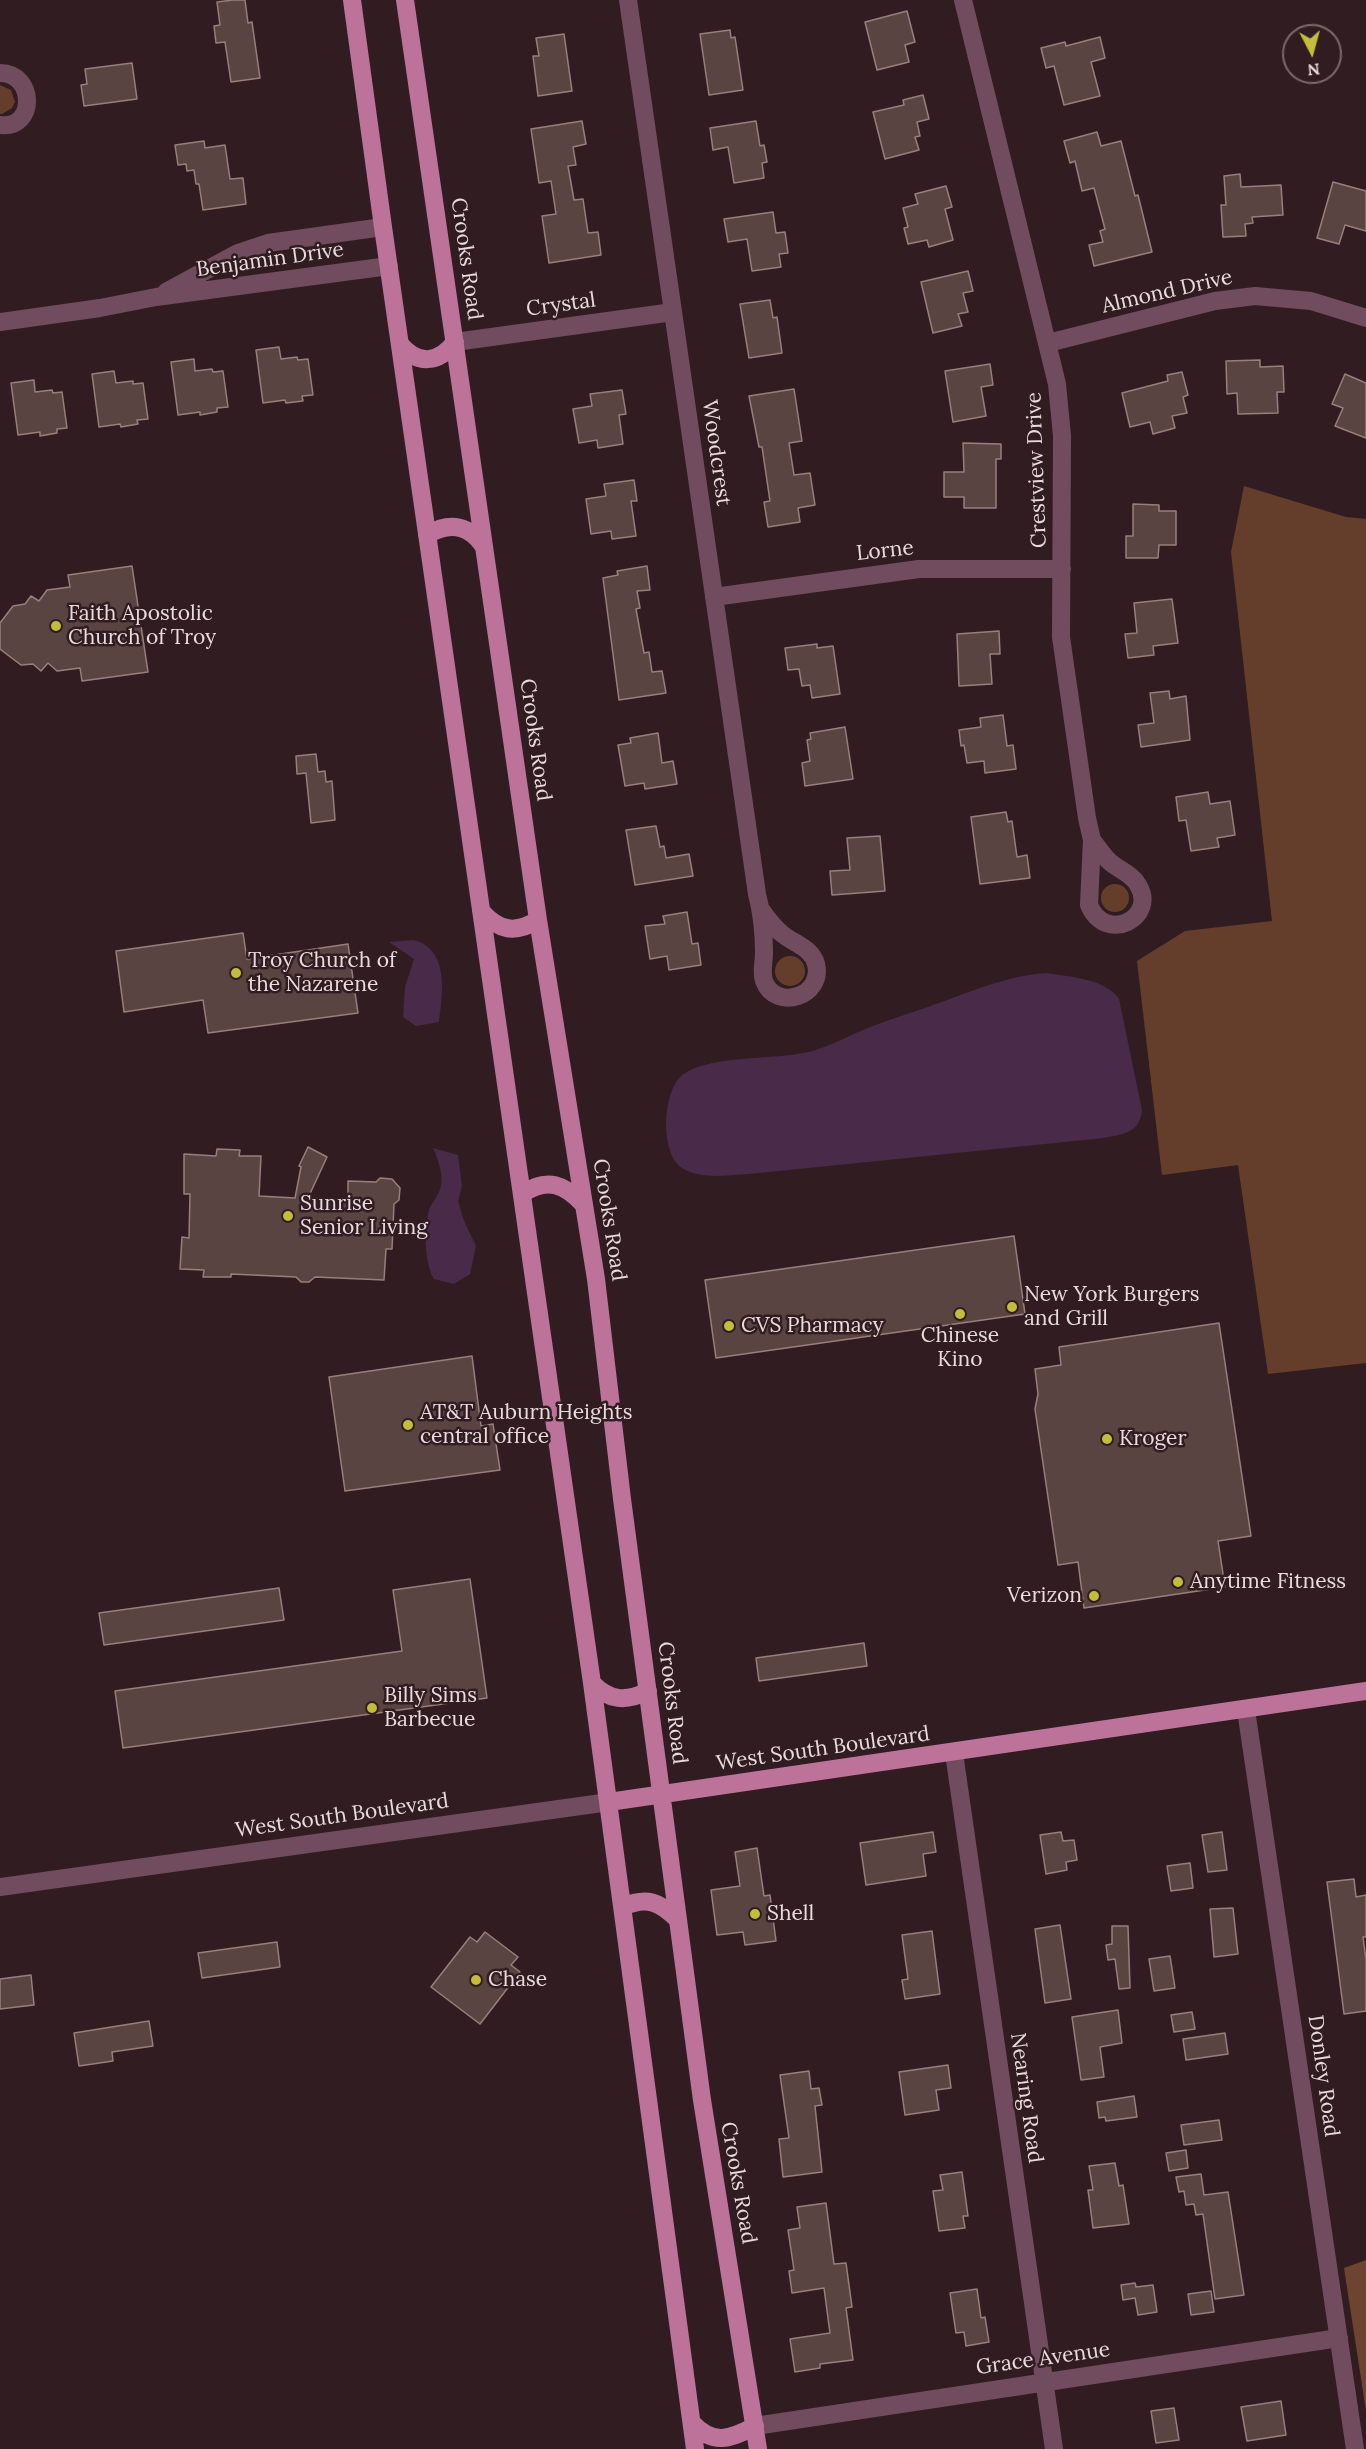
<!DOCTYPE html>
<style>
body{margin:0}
#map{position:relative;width:1366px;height:2449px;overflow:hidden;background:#311d21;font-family:Lora,serif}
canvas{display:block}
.north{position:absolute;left:1282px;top:24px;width:60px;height:60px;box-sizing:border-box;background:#311d21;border:2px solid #7a696c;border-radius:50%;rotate:174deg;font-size:16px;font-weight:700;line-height:24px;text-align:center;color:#e8dbdd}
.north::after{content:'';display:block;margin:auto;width:21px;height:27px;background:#c4bc3d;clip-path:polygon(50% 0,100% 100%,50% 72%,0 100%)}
</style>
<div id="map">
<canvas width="1366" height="2449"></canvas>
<div class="north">N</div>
</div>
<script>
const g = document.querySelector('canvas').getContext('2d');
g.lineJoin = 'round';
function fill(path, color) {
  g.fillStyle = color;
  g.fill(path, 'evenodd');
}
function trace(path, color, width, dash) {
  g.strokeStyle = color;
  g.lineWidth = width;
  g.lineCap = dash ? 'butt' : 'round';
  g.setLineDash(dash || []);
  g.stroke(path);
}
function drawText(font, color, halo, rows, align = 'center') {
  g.font = font + ' Lora,serif';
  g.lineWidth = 5;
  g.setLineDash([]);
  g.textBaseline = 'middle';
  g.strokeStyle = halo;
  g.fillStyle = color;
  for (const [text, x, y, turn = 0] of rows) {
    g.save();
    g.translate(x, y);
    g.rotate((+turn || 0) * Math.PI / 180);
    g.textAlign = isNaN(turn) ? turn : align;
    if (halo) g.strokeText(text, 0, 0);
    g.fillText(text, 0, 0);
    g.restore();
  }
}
const green = new Path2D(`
 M0,85L11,90L15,102L12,108L2,114H0Z
 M1244,486L1346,517L1366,519V1363L1268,1374L1238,1165L1162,1175L1137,961L1185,931L1272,921L1231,552Z
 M1101 898a14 14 0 1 1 28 0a14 14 0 1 1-28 0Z
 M775 971a15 15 0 1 1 30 0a15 15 0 1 1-30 0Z`);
const forest = new Path2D(`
 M1366,2260V2411L1344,2268Z`);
const water = new Path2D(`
 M414,940C449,950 443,992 439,1022L416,1026L403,1017L405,987L414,959L389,942Z
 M1046,973C1069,977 1105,978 1119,999L1142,1110C1140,1133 1123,1134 1104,1138L749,1174C729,1175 701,1180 682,1168C659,1153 662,1087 685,1073C714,1055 774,1060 809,1052C832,1046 851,1034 873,1026C891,1019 910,1013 928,1007C967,993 1005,976 1046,973Z
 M433,1148L458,1155L462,1186L458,1201L464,1221L476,1246L470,1274L454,1284L434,1279C424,1262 424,1230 429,1210C432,1202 440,1194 441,1185C443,1173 438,1159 433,1148Z`);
const building = new Path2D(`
 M233,0H245L248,23L252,22L260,78L231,82L225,42L216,43L214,26L220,25L217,2Z
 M907,11L915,42L905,45L909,62L877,70L865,22Z
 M730,30L731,38L735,37L743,90L709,95L700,34Z
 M564,34L572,91L538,96L533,56H539L536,38Z
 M1100,37L1105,58L1091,62L1100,96L1064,105L1054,66L1046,68L1041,48L1065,42L1066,46Z
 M132,63L137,99L84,106L81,85L87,84L85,69Z
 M923,95L929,119L917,122L920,136L915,137L919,150L885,159L873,112L904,105L903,100Z
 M582,121L586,144L573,147L576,165L568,166L574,200L583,199L588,233L598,232L601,255L549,263L542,216L556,214L551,181L539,183L531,129Z
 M756,121L760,146L764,145L767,162L762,163L764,178L734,183L728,147L713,150L710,128Z
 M1097,132L1101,146L1121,141L1135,196L1138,195L1152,252L1094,266L1089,245L1103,242L1100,231L1105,229L1094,188L1082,191L1075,161L1070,163L1064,141Z
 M204,141L205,148L225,145L230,179L243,178L246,204L203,210L199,184H196L194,170L187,171L186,164L178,165L175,145Z
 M1240,174L1241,187L1281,185L1283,215L1252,217L1253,223L1245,224L1246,236L1223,237L1221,205H1226L1224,176Z
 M1333,182L1366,191V231L1345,225L1339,244L1317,238Z
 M946,186L952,207L945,209L953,240L929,247L927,240L908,244L904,228L908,227L903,208L918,204L915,194Z
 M773,212L776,233L785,232L788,253L779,254L781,267L752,271L747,239L728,242L724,219Z
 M968,271L973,291L963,293L968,312L958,314L962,326L933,333L921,282Z
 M770,300L773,318L777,317L782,353L749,358L740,304Z
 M279,347L281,359L297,357L298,360L308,359L313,395L302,396L303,401L286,403L285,400L263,403L256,350Z
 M194,359L195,371L212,369L213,372L223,371L228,407L217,408V412L200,415V412L178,415L171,362Z
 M1260,360V367L1283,366L1284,392H1277L1278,413L1238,414L1237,393L1227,394L1226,361Z
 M990,364L993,385L981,387L986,416L953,422L945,371Z
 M114,371L116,383L133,381V384L143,383L148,419L137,420L138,424L121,427L120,424L99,427L92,374Z
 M1182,372L1188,395L1183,397L1187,413L1172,416L1175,428L1153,434L1150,422L1130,427L1122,393L1168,381L1167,375Z
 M1345,374L1366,383V438L1335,426L1343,408L1332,404Z
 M34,380L35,392L52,390L53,393L62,392L67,428L57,429V433L40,436V432L18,435L11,383Z
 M794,389L802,441L789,443L794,475L810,473L815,505L798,508L800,522L768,527L764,502L770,501L762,447H759L749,396Z
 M622,390L626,414L619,415L623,444L598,448L597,440L579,443L573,409L592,406L590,394Z
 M963,443L1001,444V459H996V508H964V497H944V472H964Z
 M634,480L637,501H631L636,536L612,539L611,531L591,534L586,499L606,496L604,484Z
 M1133,504L1159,505V511H1176V545H1159L1158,558H1126V536H1133Z
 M132,566L148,672L82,681L80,668L57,671L48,663L41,671L33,664L21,665L0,649V623L13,606L25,604L31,596L39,601L47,590L70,587L68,575Z
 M647,566L650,590L637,591L640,608L636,609L644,653L649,652L652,672L662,671L666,693L619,700L603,578L618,575L617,571Z
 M1172,599L1178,643L1153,646L1154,655L1128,658L1125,634L1137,633L1134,603Z
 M999,631L1000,654H990L992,684L959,686L957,634Z
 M817,644V648L833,646L840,694L812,698L810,685L802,686L799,669L788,670L785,648Z
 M1169,691L1170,699L1186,696L1190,740L1141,747L1138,725L1154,723L1150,693Z
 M1003,715L1007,746L1013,745L1016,769L985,773L984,761L967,763L964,745L961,746L959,730L981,727L980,718Z
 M845,727L853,779L805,786L802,763L810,761L807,740L811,739L810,733Z
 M658,733L662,763L673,761L677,784L645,789L644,783L625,786L618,745L631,743L630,738Z
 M316,754L318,772L325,771L326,782L332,781L335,820L311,823L306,773L297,774L296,756Z
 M1208,792L1210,804L1230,801L1235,835L1217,838L1219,847L1191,851L1186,820L1179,821L1176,797Z
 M1006,812L1008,822L1012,821L1017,857L1027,855L1030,878L980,884L971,817Z
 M656,826L660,847L664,846L666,858L689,854L693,876L635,885L626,830Z
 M880,836L885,891L832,895L830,871L850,870L847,838Z
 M687,912L692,944L698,943L701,965L669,970L667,956L650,959L645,926L665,924L663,916Z
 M243,933L247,959L348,944L358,1013L208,1033L203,1000L124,1012L116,951Z
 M308,1147L327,1157L308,1198L348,1200V1181L376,1182L380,1178L392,1179L400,1188L399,1200L394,1204L392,1249H386L384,1280L315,1277L309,1282H301L296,1277L231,1274V1277H203L204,1270L180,1269L182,1237L189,1238L190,1194H184V1154L216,1156L217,1149L240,1150L239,1156H261L259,1196L295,1198L301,1167L299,1166Z
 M1014,1236L1025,1314L716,1358L705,1280Z
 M1219,1323L1251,1536L1218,1541L1225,1587L1084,1608L1078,1562L1058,1565L1035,1409L1038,1394L1035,1369L1061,1365L1059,1347Z
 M472,1356L481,1426L493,1424L500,1470L345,1491L329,1377Z
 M470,1579L487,1698L123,1748L115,1691L402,1651L393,1590Z
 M279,1588L284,1620L104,1645L99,1613Z
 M864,1643L867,1666L759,1681L756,1658Z
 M933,1832L936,1852L923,1854L926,1876L866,1885L860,1843Z
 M1061,1832L1063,1841L1074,1840L1077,1860L1066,1862L1067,1870L1046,1874L1040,1835Z
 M1222,1832L1227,1870L1208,1872L1202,1835Z
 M757,1848L764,1896L770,1895L776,1941L745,1945L743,1932L717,1935L711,1890L740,1886L735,1852Z
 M1190,1863L1193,1888L1171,1891L1167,1866Z
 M1354,1879L1356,1897L1366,1895V1937H1363L1366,1960V2011L1344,2014L1327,1882Z
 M1233,1908L1238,1954L1214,1957L1210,1909Z
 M1060,1925L1071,1999L1045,2003L1035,1929Z
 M1112,1926H1128L1130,1988L1119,1989L1115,1959L1108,1960L1106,1945L1112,1944Z
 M932,1931L940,1994L905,1999L902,1980L908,1979L902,1935Z
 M485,1932L518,1957L511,1965L520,1972L480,2024L431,1987L470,1937L477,1942Z
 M277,1942L280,1967L202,1978L198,1953Z
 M1170,1956L1175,1988L1154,1991L1149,1959Z
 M31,1975L34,2005L0,2009V1979Z
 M1118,2010L1122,2043L1100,2047L1104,2077L1081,2080L1072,2017Z
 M1192,2012L1195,2029L1174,2032L1171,2015Z
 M149,2021L153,2046L112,2052L113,2061L79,2066L74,2033Z
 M1225,2033L1228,2054L1186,2060L1183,2039Z
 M948,2065L951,2088L936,2090L939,2110L905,2115L899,2072Z
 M809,2071L811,2089L819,2088L822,2105L815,2106L822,2172L783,2177L779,2139L789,2138L780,2075Z
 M1134,2096L1137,2117L1106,2121L1105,2117L1099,2118L1097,2102Z
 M1219,2120L1222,2140L1184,2145L1181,2125Z
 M1186,2150L1188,2168L1169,2171L1166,2153Z
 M1115,2163L1119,2186L1123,2185L1129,2224L1093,2228L1088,2190H1093L1089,2166Z
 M962,2172L968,2216H963L965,2228L939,2231L933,2191L943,2190L940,2175Z
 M1201,2174L1204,2195L1228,2192L1244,2295L1215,2299L1203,2214L1196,2215L1194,2204L1186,2205L1184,2191L1179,2192L1176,2177Z
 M826,2203L834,2264L846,2263L852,2307L846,2308L853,2360L820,2364V2368L795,2372L790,2339L830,2333L824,2288L792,2293L789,2271L794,2270L788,2230L800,2228L797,2207Z
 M1135,2283L1136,2287L1153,2285L1157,2312L1138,2315L1135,2298L1123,2300L1121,2285Z
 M977,2289L981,2318L985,2317L989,2342L966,2346L964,2332L956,2333L950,2293Z
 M1211,2291L1214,2312L1191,2315L1188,2294Z
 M1281,2401L1286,2435L1247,2441L1241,2407Z
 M1174,2408L1179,2440L1156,2443L1151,2411Z`);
const minor = new Path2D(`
 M628,0L757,894C762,913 764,934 764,953C764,962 761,972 764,981C776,1012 824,996 816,964C812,947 791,943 780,932C773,926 767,918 762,911
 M963,0L1057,384L1062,436L1061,637L1087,818L1092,840L1089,905C1106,945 1158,917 1138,885C1132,874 1119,870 1110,862C1103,856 1098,847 1092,840
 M0,73C36,73 36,130 0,125
 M166,292L238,253L268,243L383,227
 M0,322L100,308L156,297L389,266
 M455,342L673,312
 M1048,343L1215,301L1255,296L1311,301L1366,318
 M714,597L919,569H1062
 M1246,1710L1355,2449
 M954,1753L1054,2449
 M0,1887L609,1802
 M755,2426L1339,2338`);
const major = new Path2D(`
 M352,0L383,227L592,1683L695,2449
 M405,0L538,920L596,1279L622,1499L702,2100L758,2449
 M400,344C418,366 439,363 455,342
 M427,535C450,521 470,525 484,547
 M481,911C499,931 515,934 538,920
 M522,1194C547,1177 565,1184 584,1205
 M592,1683C609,1701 626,1702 648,1691
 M609,1802L1366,1691
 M623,1907C646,1896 660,1902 677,1919
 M692,2423C713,2445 729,2440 755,2426`);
const markers = [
 [56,626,6,"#c4bc3d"],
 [236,973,6,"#c4bc3d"],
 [288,1216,6,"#c4bc3d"],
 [1012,1307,6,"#c4bc3d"],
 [960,1314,6,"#c4bc3d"],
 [729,1326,6,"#c4bc3d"],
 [408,1425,6,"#c4bc3d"],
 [1107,1439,6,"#c4bc3d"],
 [1178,1582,6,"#c4bc3d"],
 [1094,1596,6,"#c4bc3d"],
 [372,1708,6,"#c4bc3d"],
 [755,1914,6,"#c4bc3d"],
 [476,1980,6,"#c4bc3d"]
];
const streetNames = [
 ["Crooks Road",466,259,82],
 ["Benjamin Drive",270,260,-8],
 ["Almond Drive",1167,292,-13],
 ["Crystal",561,305,-8],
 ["Woodcrest",716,453,82],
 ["Crestview Drive",1037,470,-92],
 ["Lorne",885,551,-6],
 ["Crooks Road",535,740,82],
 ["Crooks Road",609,1220,81],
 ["Crooks Road",672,1703,83],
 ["West South Boulevard",823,1749,-8],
 ["West South Boulevard",342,1816,-8],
 ["Donley Road",1323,2076,82],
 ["Nearing Road",1026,2098,82],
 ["Crooks Road",738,2183,80],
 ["Grace Avenue",1043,2359,-8]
];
const poiNames = [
 ["Faith Apostolic",68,614],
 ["Church of Troy",68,638],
 ["Troy Church of",248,961],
 ["the Nazarene",248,985],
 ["Sunrise",300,1204],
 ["Senior Living",300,1228],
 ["New York Burgers",1024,1295],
 ["and Grill",1024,1319],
 ["CVS Pharmacy",741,1326],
 ["Chinese",960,1336,"center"],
 ["Kino",960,1360,"center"],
 ["AT&T Auburn Heights",420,1413],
 ["central office",420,1437],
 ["Kroger",1119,1439],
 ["Anytime Fitness",1190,1582],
 ["Verizon",1082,1596,"right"],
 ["Billy Sims",384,1696],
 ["Barbecue",384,1720],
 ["Shell",767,1914],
 ["Chase",488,1980]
];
fill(green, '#643e2b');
fill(forest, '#6d442f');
fill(water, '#492a48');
fill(building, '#5a4442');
trace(building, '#987f7c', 1.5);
trace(minor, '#714c5f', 18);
trace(major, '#bd729a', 18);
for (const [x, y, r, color] of markers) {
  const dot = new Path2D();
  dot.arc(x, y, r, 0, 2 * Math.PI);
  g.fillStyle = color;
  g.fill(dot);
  trace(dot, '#311d21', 2);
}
drawText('21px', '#e8dbdd', '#311d21', streetNames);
drawText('21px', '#e8dbdd', '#311d21', poiNames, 'left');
</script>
